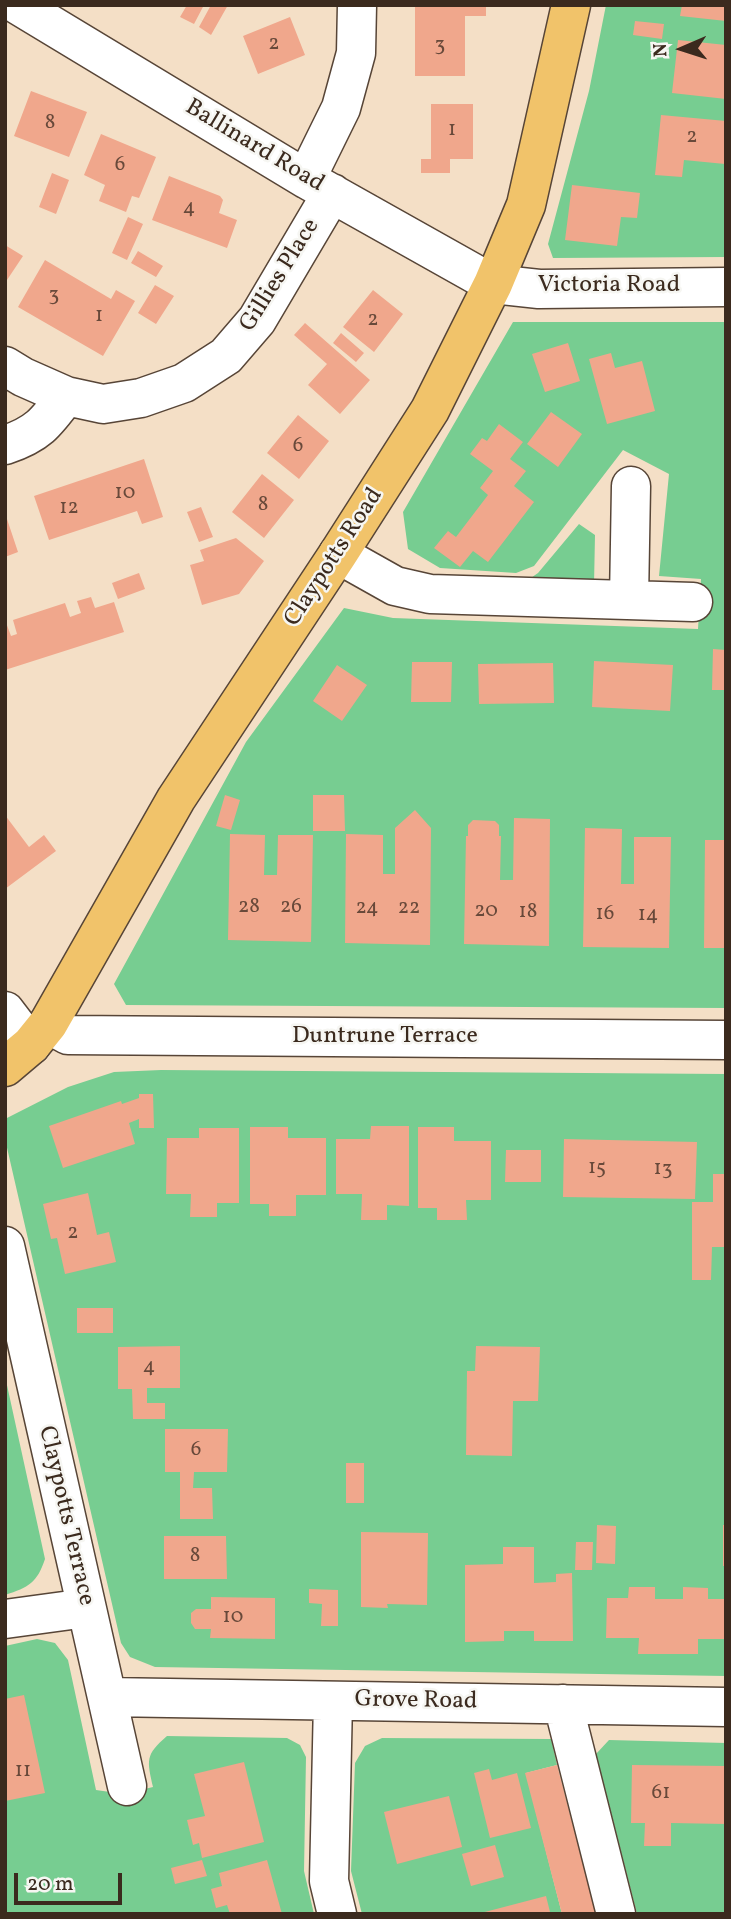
<!DOCTYPE html>
<style>
body{margin:0}
#map{position:relative;width:731px;height:1919px;overflow:hidden;background:#f4dfc6;font-family:Vollkorn,serif}
canvas{display:block}
.frame{position:absolute;inset:0;border:7px solid #3b2a1e;pointer-events:none}
.north{position:absolute;left:647px;top:14px;width:70px;height:70px;-webkit-text-stroke:5px #f6f6f2;paint-order:stroke;rotate:267deg;font-size:19px;font-weight:700;line-height:28px;text-align:center;color:#3b2a1e}
.north::after{content:'';display:block;margin:auto;width:24px;height:32px;background:#3b2a1e;clip-path:polygon(50% 0,100% 100%,50% 72%,0 100%)}
.scale{position:absolute;left:14px;top:1873px;width:108px;height:32px;box-sizing:border-box;border:4px solid #3b2a1e;border-top:0;padding-left:9px;font-size:21px;line-height:24px;white-space:nowrap;color:#3b2a1e;-webkit-text-stroke:5px #f6f6f2;paint-order:stroke}
</style>
<div id="map">
<canvas width="731" height="1919"></canvas>
<div class="frame"></div>
<div class="north">N</div>
<div class="scale">20 m</div>
</div>
<script>
const g = document.querySelector('canvas').getContext('2d');
g.lineJoin = 'round';
function fill(path, color) {
  g.fillStyle = color;
  g.fill(path, 'evenodd');
}
function trace(path, color, width, dash) {
  g.strokeStyle = color;
  g.lineWidth = width;
  g.lineCap = dash ? 'butt' : 'round';
  g.setLineDash(dash || []);
  g.stroke(path);
}
function drawText(font, color, halo, rows, align = 'center') {
  g.font = font + ' Vollkorn,serif';
  g.lineWidth = 5;
  g.setLineDash([]);
  g.textBaseline = 'middle';
  g.strokeStyle = halo;
  g.fillStyle = color;
  for (const [text, x, y, turn = 0] of rows) {
    g.save();
    g.translate(x, y);
    g.rotate((+turn || 0) * Math.PI / 180);
    g.textAlign = isNaN(turn) ? turn : align;
    if (halo) g.strokeText(text, 0, 0);
    g.fillText(text, 0, 0);
    g.restore();
  }
}
const green = new Path2D(`
 M606,5H726V257L553,258L548,244L589,91Z
 M513,322H726V1008L126,1005L114,984L246,742L344,608L393,618L698,629L701,579L659,576L669,474L623,450L534,566L516,573L440,568L408,549L403,512Z
 M579,524L595,535L594,585L525,582L538,573Z
 M161,1070L726,1074V1676L155,1667L130,1657L121,1643L5,1139V1119L68,1087L114,1072Z
 M5,1376L45,1559C37,1583 29,1587 5,1595Z
 M37,1639L55,1643L68,1660L96,1790L124,1794L153,1787C147,1760 145,1755 167,1736L287,1738L300,1745L306,1757L304,1871L314,1914H5V1646Z
 M382,1738L551,1739L557,1765L526,1773L562,1914H362L351,1871L355,1763L365,1746Z
 M609,1740L726,1743V1914H637L596,1754Z`);
const building = new Path2D(`
 M187,5H204L194,24L180,17Z
 M211,5H228L211,35L199,27Z
 M415,5H486V16H465V76H415Z
 M682,5H726V21L680,16Z
 M290,17L305,55L258,74L243,36Z
 M635,21L664,24L662,39L633,35Z
 M678,40L726,45V99L672,93Z
 M31,91L87,112L69,157L14,136Z
 M431,104H473V159H450V173H421V159H431Z
 M661,115L726,121L725,164L684,160L682,177L655,175Z
 M101,134L156,157L139,198L132,196L126,212L99,201L105,185L84,175Z
 M52,173L69,180L56,214L39,207Z
 M169,176L220,196L223,200L219,213L237,220L227,248L152,220Z
 M572,185L640,193L637,218L621,217L617,246L565,240Z
 M128,217L143,224L127,260L112,253Z
 M5,245L23,256L5,283Z
 M138,251L163,266L156,277L131,263Z
 M45,260L111,299L116,290L135,301L103,356L18,307Z
 M155,285L174,296L156,324L138,313Z
 M373,290L403,314L374,352L343,327Z
 M305,323L370,380L340,414L308,385L327,364L294,335Z
 M341,333L364,353L356,362L333,343Z
 M568,343L580,381L545,392L532,354Z
 M611,353L615,368L642,361L655,411L607,424L589,359Z
 M551,412L582,434L558,467L527,444Z
 M298,415L329,441L299,479L267,453Z
 M499,424L523,442L510,459L526,471L514,486L534,502L488,562L473,551L460,567L434,548L448,531L456,537L488,495L480,488L493,471L470,454L482,438L487,441Z
 M144,459L163,517L142,524L137,511L49,540L34,496Z
 M262,474L294,500L264,538L232,512Z
 M201,507L213,537L199,542L187,512Z
 M5,513L18,552L5,557Z
 M236,538L264,561L239,594L202,605L190,565L204,561L200,550Z
 M139,573L145,589L118,599L112,583Z
 M91,597L95,608L114,602L124,632L5,670V620L11,636L17,634L13,620L65,603L70,617L81,613L77,601Z
 M713,649L726,650V690H712Z
 M594,661L673,665L670,711L592,707Z
 M412,662H452L451,702H411Z
 M553,663L554,703L479,704L478,664Z
 M337,665L367,685L342,721L313,701Z
 M225,795L240,800L231,830L216,826Z
 M313,795H344L345,831H313Z
 M415,810L431,828L430,945L345,943L346,834L383,835V874H395V828Z
 M5,815L29,847L44,835L56,851L5,889Z
 M514,818L550,819L549,946L464,944L466,836H468V825L473,820L495,821L499,825V836H501L500,880H513Z
 M585,828L622,829L621,884H634V837H671L669,948L583,947Z
 M230,834L265,835L264,875H277L278,835H313L311,942L228,940Z
 M705,840H726V948H704Z
 M139,1094H153L154,1128H139V1119L129,1123L135,1144L63,1168L49,1126L121,1101L122,1104L139,1098Z
 M371,1126H409V1206L387,1205V1220H361L362,1194H336V1139H370Z
 M250,1127H288V1138H326V1195H296V1216H269V1204H250Z
 M418,1127H454V1141H491V1200H466L467,1220H437V1208H418Z
 M199,1128H239V1203H217V1217H190L191,1194H166L167,1138H199Z
 M564,1139L697,1142L695,1199L563,1197Z
 M506,1150H541V1182H505Z
 M713,1174H726V1247H712L711,1280H692V1202H713Z
 M88,1193L97,1235L109,1232L116,1262L65,1274L57,1238L51,1239L43,1204Z
 M77,1308H113V1333H77Z
 M180,1346V1388H147V1403H165V1419H133L132,1389H118V1347Z
 M476,1346L540,1347L538,1401H513L512,1456L466,1455L467,1371H475Z
 M165,1429H228L227,1472H194L193,1488H212L213,1519H180V1472H165Z
 M346,1463H364V1503H346Z
 M597,1525L616,1526L615,1564L596,1563Z
 M723,1525H726V1566H723Z
 M361,1532L428,1533L427,1605L387,1604L388,1608L361,1607Z
 M164,1536H226L227,1579H164Z
 M576,1542H593L592,1570H575Z
 M503,1547H534V1583L556,1582V1574L572,1573L573,1641H534V1631H504V1641L465,1642V1565L503,1564Z
 M629,1587H655V1599H683V1587L708,1588V1599H726V1639H698V1654H638L639,1638H606L607,1598H628Z
 M309,1589L338,1590V1626H321L322,1604L309,1603Z
 M211,1597L275,1598V1639L210,1638L211,1629H195L191,1623V1613L196,1609H211Z
 M24,1695L45,1793L5,1801V1699Z
 M244,1762L264,1842L202,1858L199,1843L193,1845L187,1820L205,1816L194,1774Z
 M557,1765L596,1914H562L525,1773Z
 M632,1765L726,1766V1824L671,1823V1846H644L645,1823H631Z
 M489,1769L492,1780L517,1773L531,1828L490,1838L474,1773Z
 M449,1796L462,1847L397,1864L384,1812Z
 M495,1845L504,1877L471,1886L462,1854Z
 M202,1860L207,1876L175,1884L171,1868Z
 M267,1860L282,1914H230L227,1905L216,1908L211,1889L222,1886L219,1873Z
 M546,1896L550,1912L481,1914V1913Z`);
const minor = new Path2D(`
 M18,5L306,179L493,284L539,289L726,287
 M306,179L341,108L356,53L357,5
 M5,366L23,377L66,396
 M5,445C38,434 46,423 66,396L103,404L141,398L184,383L226,356L257,320L332,193
 M338,554L395,586L430,594L693,602
 M629,600L631,486
 M5,1011L31,1045
 M48,1024L68,1035L726,1040
 M5,1246L127,1786
 M5,1619L86,1608
 M107,1697L726,1707
 M333,1701L329,1881L337,1914
 M563,1704L616,1914`);
const major = new Path2D(`
 M5,1067L31,1045L48,1024L176,799L338,554L430,410L493,284L526,205L571,5`);
const numberNames = [
 ["2",274,45],
 ["3",440,46],
 ["8",50,124],
 ["1",452,131],
 ["2",692,138],
 ["6",120,166],
 ["4",189,209],
 ["3",54,296],
 ["1",99,317],
 ["2",373,321],
 ["6",298,447],
 ["10",125,494],
 ["8",263,506],
 ["12",69,509],
 ["28",249,908],
 ["26",291,908],
 ["24",367,909],
 ["22",409,909],
 ["20",486,912],
 ["18",528,913],
 ["16",605,915],
 ["14",648,916],
 ["15",597,1169],
 ["13",663,1170],
 ["2",73,1234],
 ["4",149,1368],
 ["6",196,1451],
 ["8",195,1557],
 ["10",233,1618],
 ["11",23,1772],
 ["61",661,1794]
];
const streetNames = [
 ["Ballinard Road",254,147,31],
 ["Gillies Place",281,276,-58],
 ["Victoria Road",609,287],
 ["Claypotts Road",335,558,-57],
 ["Duntrune Terrace",385,1038],
 ["Claypotts Terrace",65,1516,77],
 ["Grove Road",416,1702,1]
];
fill(green, '#77cd91');
fill(building, '#f0a78c');
trace(minor, '#574537', 41);
trace(major, '#574537', 41);
trace(minor, '#fff', 38);
trace(major, '#f1c36a', 38);
drawText('21px', '#68493a', null, numberNames);
drawText('24px', '#3b2a1e', '#f6f6f2', streetNames);
</script>
